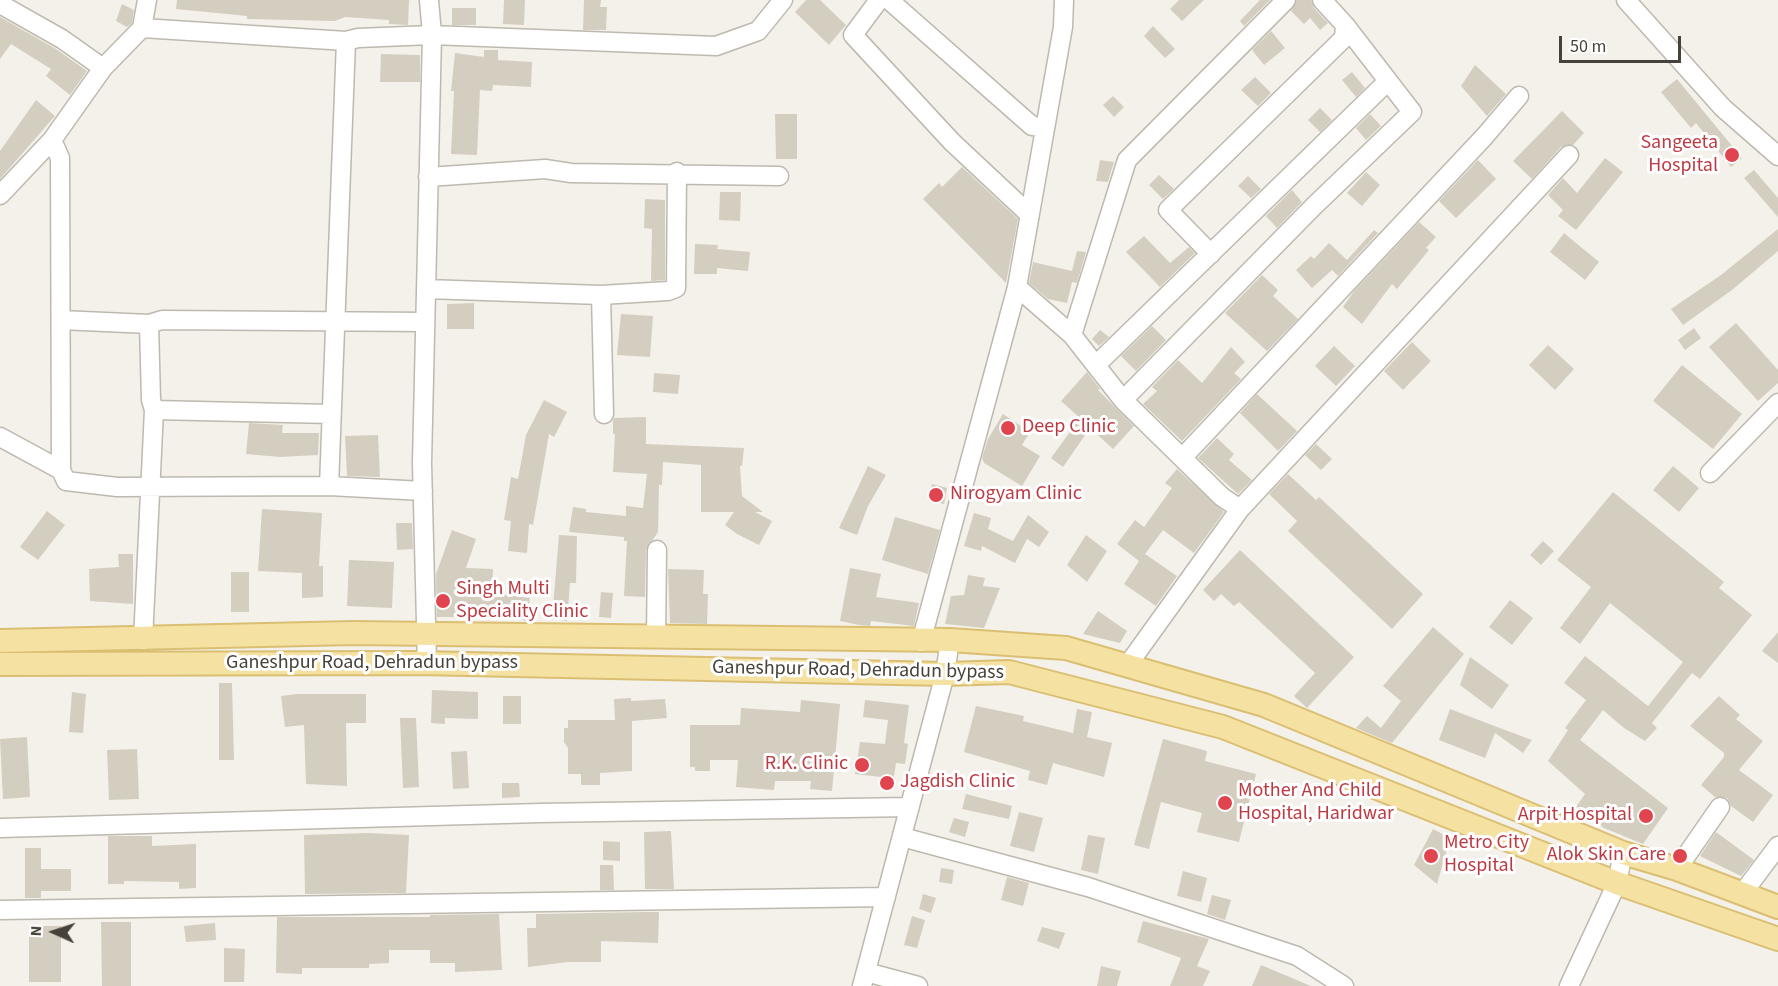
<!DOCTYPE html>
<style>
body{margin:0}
#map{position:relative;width:1778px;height:986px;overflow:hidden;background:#f4f1ea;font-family:"Source Sans 3",sans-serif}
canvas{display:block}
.north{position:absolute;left:24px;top:902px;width:60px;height:60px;-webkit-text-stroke:4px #fff;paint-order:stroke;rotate:273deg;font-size:16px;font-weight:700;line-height:24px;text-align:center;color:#474239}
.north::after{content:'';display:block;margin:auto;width:21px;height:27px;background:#474239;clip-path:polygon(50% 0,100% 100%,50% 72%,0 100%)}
.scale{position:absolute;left:1559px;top:36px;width:122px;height:27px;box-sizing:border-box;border:3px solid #474239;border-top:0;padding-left:8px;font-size:18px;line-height:21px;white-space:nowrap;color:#474239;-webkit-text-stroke:4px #fff;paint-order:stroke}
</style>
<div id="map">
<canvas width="1778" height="986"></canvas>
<div class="north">N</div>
<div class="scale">50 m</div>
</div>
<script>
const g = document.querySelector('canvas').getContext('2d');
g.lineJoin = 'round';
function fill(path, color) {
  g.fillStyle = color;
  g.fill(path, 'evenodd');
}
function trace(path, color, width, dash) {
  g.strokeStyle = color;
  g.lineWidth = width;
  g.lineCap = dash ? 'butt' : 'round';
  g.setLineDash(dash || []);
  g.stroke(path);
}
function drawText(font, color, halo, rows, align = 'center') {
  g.font = font + ' "Source Sans 3",sans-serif';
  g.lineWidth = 6;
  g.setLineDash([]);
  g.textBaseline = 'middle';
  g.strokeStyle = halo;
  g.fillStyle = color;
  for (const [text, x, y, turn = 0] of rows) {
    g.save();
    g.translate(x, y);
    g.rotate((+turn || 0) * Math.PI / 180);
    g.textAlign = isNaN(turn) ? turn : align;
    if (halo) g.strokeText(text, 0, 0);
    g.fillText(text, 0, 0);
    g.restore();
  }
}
const building = new Path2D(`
 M177,0H409L408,25L389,24V20L345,17L335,21L247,19V16L176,9Z
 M504,0H525L524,25L503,24Z
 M584,0H601L600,7H607L606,30H583Z
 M806,0H820L846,25L829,45L795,12Z
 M1179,0H1204L1182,21L1170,9Z
 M1260,0H1270L1244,26L1240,21Z
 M1297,0H1311L1314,8L1328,23L1320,30L1310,18L1304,24L1291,11Z
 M122,4L134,10L132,23L127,27L116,21Z
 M452,8H476V25H452Z
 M0,17L56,49L87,71L70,95L46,76L51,69L11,44L0,59Z
 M1153,26L1175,49L1165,58L1144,36Z
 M1271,31L1285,48L1264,65L1252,50Z
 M484,50H498V60L532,62L531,87L493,85L492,91L480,90L477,155L451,154L454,91H451L455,53L484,57Z
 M381,54L420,55V82H380Z
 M1475,65L1506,94L1487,116L1461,86Z
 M1352,72L1365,88L1356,97L1342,80Z
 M1255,77L1271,93L1258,106L1241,90Z
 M1677,79L1742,158L1731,167L1696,123L1691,128L1661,92Z
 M1113,96L1124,107L1114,117L1103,105Z
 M36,100L55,116L0,179V151Z
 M1320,108L1332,120L1320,132L1308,120Z
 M1562,111L1584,133L1573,145L1561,147L1532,179L1513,161Z
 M775,114H797V159H776Z
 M1370,114L1381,126L1366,140L1356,128Z
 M1605,158L1623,172L1576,230L1558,216L1563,210L1548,195L1563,178L1577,193Z
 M1100,160L1114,162L1108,182L1096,181Z
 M1478,160L1496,179L1456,218L1439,201Z
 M962,167L1018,219L1006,283L923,199L939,183L942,187Z
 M1754,170L1778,198V217L1744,178Z
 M1366,172L1380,185L1362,206L1347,193Z
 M1159,175L1174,189L1163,199L1149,185Z
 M1248,176L1261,189L1251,198L1238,186Z
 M1292,190L1302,202L1277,228L1266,216Z
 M720,192H741L740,221L719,220Z
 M645,199L665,200V280L651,281L652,229L644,228Z
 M1419,222L1436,237L1426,248L1429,250L1397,289L1392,284L1362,324L1343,307L1354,291Z
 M1778,229V251L1732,290L1683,325L1671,309L1721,275Z
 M1374,230L1378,233L1338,276L1332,270L1312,288L1296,270L1311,256L1314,259L1329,243L1347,260Z
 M1564,233L1599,262L1585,280L1550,252Z
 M1144,236L1170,263L1189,247L1195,253L1160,287L1126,252Z
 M695,244L718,245L717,249L750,252L748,271L717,268V274H694Z
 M1077,251L1086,252L1077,283L1072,282L1067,303L1048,299L1029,283L1033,262L1072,271Z
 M1262,275L1278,290L1273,296L1298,319L1267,351L1225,313Z
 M474,303V329H447V304Z
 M621,314L653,316L650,357L617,355Z
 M1736,323L1778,370V383L1758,401L1709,347Z
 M1152,326L1166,340L1136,371L1121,356Z
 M1694,328L1701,338L1685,350L1678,340Z
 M1100,330L1109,337L1099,346L1092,339Z
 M1412,342L1431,361L1403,390L1384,371Z
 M1548,345L1574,369L1555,390L1529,365Z
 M1334,346L1355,366L1336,386L1315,366Z
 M1231,347L1245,362L1234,373L1241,379L1182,441L1143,404L1157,391L1152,387L1178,360L1202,383Z
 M1682,365L1742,414L1713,449L1653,401Z
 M1087,372L1100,389L1098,390L1134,426L1113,449L1090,428L1063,467L1051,458L1080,418L1061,401Z
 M654,373L680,375L678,394L653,392Z
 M1257,394L1297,431L1278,451L1240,413Z
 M544,400L567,412L554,437L549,434L533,525L529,524L527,553L508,551L511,521L504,520L511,477L518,479L526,435Z
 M1003,414L1030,432L1022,445L1040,456L1022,486L984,463L982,458L988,439Z
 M646,417V444L744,448L742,466H740L742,496L763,512H755L772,521L759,545L737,534L725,525L734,512H701V465L663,462L662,485H659L658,532L646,550L645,597L624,596L627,541H624V537L569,532L573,507L586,509V512L626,516V506L643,508L647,474L613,472L615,434H613V421L614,418Z
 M249,423L283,425L282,433H319L318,455L280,457L246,454Z
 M378,435L380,477L347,476L345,436Z
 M1217,438L1234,454L1229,460L1252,480L1238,494L1198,458Z
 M1316,444L1332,459L1321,470L1305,455Z
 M868,466L886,475L868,506L857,535L839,528Z
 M1673,466L1699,488L1679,512L1653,490Z
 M1177,469L1224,512L1194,553L1163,530L1145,554L1177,576L1156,606L1124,584L1139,561L1117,544L1135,520L1144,527L1172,488L1165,483Z
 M1288,474L1316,500L1319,497L1423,594L1392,629L1288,531L1297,521L1269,494Z
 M932,484L947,488L944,504L928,500Z
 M1613,492L1724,582L1719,588L1752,615L1700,679L1692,673L1652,723L1657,728L1645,741L1624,728L1603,710L1580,740L1668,808L1643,844L1604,828L1576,807L1585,794L1548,761L1568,730L1565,728L1586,700L1564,683L1585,656L1648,706L1683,662L1610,603L1580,644L1560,628L1591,587L1557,560Z
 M262,509L322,513L319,566H323V597L302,598V573L258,571Z
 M47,511L65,525L38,560L20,547Z
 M974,513L991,518L988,529L1013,541L1028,515L1049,532L1039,547L1027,539L1015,563L982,546L981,551L964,546Z
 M895,517L940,530L928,574L882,560Z
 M396,523H412L413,549L397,550Z
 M452,530L476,539L466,568L493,569L492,593L530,598L526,621L511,617L456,613L454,617H437L436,574Z
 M559,535L577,536L576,583H570L567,621L552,619Z
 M1086,535L1107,551L1087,582L1067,565Z
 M1543,541L1554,551L1541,565L1530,555Z
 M1240,550L1354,657L1307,708L1294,696L1315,673L1239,602L1234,606L1221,594L1214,601L1203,590Z
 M118,554H133V604L90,601L89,569L119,567Z
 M349,560L394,562L392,608L347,606Z
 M850,568L881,574L876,597L919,603L914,626L871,621L870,626L859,625L840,621Z
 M668,569L704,570L703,594H708L707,624L670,623Z
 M231,572H249V612H231Z
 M968,575L985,578L983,586L1000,588L984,628L945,624L951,596L964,595Z
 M601,592L613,593L611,618L599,617Z
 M1510,600L1533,618L1512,645L1489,627Z
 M1098,611L1127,631L1120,643L1083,634Z
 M1433,627L1464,654L1392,743L1356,728L1367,716L1381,728L1401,701L1383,686Z
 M1778,632V663L1762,651Z
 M1470,657L1509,685L1492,709L1460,685Z
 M219,683H232L234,760H219Z
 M432,690L478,692V719L445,718V724L431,723Z
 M72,692L86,694L83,733L69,732Z
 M297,694H366V723H346L347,786L306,784L304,725L285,727L281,696Z
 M503,696H521V724H503Z
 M1719,696L1740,715L1736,719L1763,741L1739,770L1773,795L1753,822L1731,806L1727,798L1715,797L1701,785L1724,757V753L1690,726Z
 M631,698V701L665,699L667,718L632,721V771L600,773V785H581V774H568V748L564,742V728H568V720H615L614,699Z
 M801,700L840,704L832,791L810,789L811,781H775L774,790L736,787L738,760H710V771H695V767H690V725H740L741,708L800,712Z
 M865,700L909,705L904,743L908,744L905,764L896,763L892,790L879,787L881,777L855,774L860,742L885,744L888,720L863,717Z
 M976,706L1024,716L1023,721L1073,733L1077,709L1092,712L1087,737L1112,743L1104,777L1053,763L1047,785L1028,780L1030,771L964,752Z
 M1450,709L1497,727L1532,740L1523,753L1495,733L1485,758L1439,740Z
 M400,718H416L419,787L403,788Z
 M27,737L30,797L3,799L0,739Z
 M1163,739L1207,751L1205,761L1256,774L1239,842L1197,832L1202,813L1161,802L1149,849L1134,845Z
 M137,749L139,799L109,800L107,750Z
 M467,751L469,788L453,789L451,752Z
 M502,783H519L520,797L502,798Z
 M966,794L1012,806L1009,819L962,809Z
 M1019,812L1043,818L1034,852L1010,846Z
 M954,818L969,822L965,837L949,832Z
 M1433,829L1450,838L1437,884L1414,865Z
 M671,831L674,889H645L644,832Z
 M1716,832L1754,860L1741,876L1700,856Z
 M368,833L409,835L406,893L305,894L304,835Z
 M1088,835L1105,838L1098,874L1081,870Z
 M108,836H152V846L196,844V888L179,889V882L124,881V884H108Z
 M603,841L620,842V861L603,860Z
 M25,848H41V869H71V891H41V898H25Z
 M600,865H613L614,890H600Z
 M941,868L954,870L952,884L939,882Z
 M1183,871L1207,878L1201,902L1177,896Z
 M1007,877L1029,883L1023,906L1001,900Z
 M923,894L936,898L931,913L919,909Z
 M1212,895L1231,900L1225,920L1207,914Z
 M645,912H659L658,943L601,941V962H568L528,967L527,928H536V914Z
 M499,914L502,970L455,972V963H430V950H389V963L369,964V968H302V974L276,973L277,917H430V915Z
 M912,916L925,920L917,948L904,945Z
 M1143,921L1209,939L1197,966L1210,971L1203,986H1170L1181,958L1137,942Z
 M101,922H131V986H102Z
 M215,923L216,940L186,942L184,926Z
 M29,926H61V982H29Z
 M1042,927L1065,933L1059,949L1037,941Z
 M224,948L245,949L244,982H224Z
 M1261,965L1311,986H1252Z
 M1101,966L1121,971L1117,986H1097Z`);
const minor = new Path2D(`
 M879,0L853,35L952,142L1030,215
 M889,0L1032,126L1045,127
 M1626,0L1723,108L1778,156
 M0,4L62,39L103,68
 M142,28L346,41L358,38L432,35L716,46L758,31L783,0
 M52,140L60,158L61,470L66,481L117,487L329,486L423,491
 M428,177L545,169L571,173L779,176
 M0,195L52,140L103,68L142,28L147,0
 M1211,254L1168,210L1344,38L1345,25L1322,0
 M1017,287L1072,335
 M426,289L601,295L668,291L676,288L677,172
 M601,295L604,414
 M61,320L149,324L162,320L425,322
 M1096,365L1387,82
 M1123,400L1314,206L1412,112L1345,25
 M154,410L331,414
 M0,437L61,470
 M1183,457L1484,137L1519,96
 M1710,473L1778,403
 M329,486L346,41
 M1240,509L1222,497L1123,400L1072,335L1127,160L1286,0
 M656,638L657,550
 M143,640L154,410L151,400L149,324
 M921,642L1017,287L1063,27L1064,0
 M427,663L422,463L432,35L429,0
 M1127,666L1240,509L1569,155
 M0,828L540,813L910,807
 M902,837L1088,887L1297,956L1344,986
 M1677,869L1720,807
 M1742,894L1778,846
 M0,910L886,897
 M866,972L918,986
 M862,986L945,674L950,640
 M1569,986L1617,883L1623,853`);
const major = new Path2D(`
 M0,641L353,633L950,640L1066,648L1264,705L1623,853L1677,869L1778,907
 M0,664L419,663L945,674L1009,672L1223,727L1617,883L1778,939`);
const markers = [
 [1732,155,8,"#e0444e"],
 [1008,428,8,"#e0444e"],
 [936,495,8,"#e0444e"],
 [443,601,8,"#e0444e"],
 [862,765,8,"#e0444e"],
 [887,783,8,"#e0444e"],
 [1225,803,8,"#e0444e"],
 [1646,816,8,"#e0444e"],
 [1431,856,8,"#e0444e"],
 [1680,856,8,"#e0444e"]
];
const healthNames = [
 ["Sangeeta",1718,144,"right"],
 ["Hospital",1718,167,"right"],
 ["Deep Clinic",1022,428],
 ["Nirogyam Clinic",950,495],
 ["Singh Multi",456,590],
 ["Speciality Clinic",456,613],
 ["R.K. Clinic",848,765,"right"],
 ["Jagdish Clinic",900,783],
 ["Mother And Child",1238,792],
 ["Hospital, Haridwar",1238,815],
 ["Arpit Hospital",1632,816,"right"],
 ["Metro City",1444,844],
 ["Hospital",1444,867],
 ["Alok Skin Care",1666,856,"right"]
];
const streetNames = [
 ["Ganeshpur Road, Dehradun bypass",372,664],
 ["Ganeshpur Road, Dehradun bypass",858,671,1]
];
fill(building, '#d4cec1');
trace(minor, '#beb9ae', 21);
trace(major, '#dabf73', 26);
trace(minor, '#fff', 18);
trace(major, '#f5e1a2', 22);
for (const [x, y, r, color] of markers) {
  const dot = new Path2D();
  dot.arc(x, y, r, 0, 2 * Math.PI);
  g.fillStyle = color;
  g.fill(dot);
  trace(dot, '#fff', 2);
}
drawText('20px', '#be3a42', '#fff', healthNames, 'left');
drawText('20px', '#474239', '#fff', streetNames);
</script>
